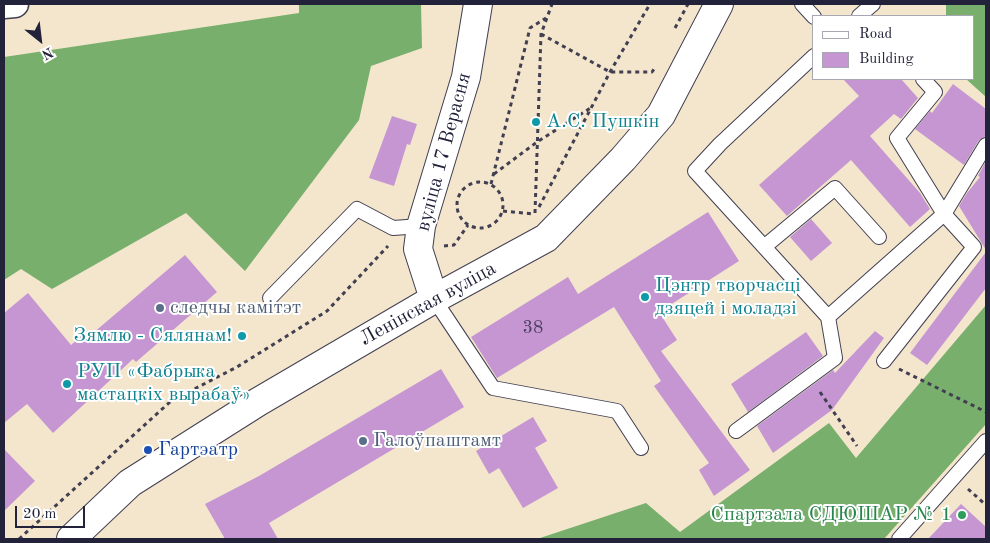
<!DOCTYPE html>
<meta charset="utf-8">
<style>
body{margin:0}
#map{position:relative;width:990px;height:543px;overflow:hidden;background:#f3e6cc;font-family:"Old Standard TT",serif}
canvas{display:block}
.frame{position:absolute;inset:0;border:5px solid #22223b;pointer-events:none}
.legend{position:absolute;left:812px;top:15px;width:162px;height:65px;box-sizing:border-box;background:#fff;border:1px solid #a7a7b1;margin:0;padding:6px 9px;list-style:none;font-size:15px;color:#22223b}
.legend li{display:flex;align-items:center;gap:10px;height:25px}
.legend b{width:25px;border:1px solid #a7a7b1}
.north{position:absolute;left:15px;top:15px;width:50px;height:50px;-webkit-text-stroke:4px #fff;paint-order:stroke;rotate:151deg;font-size:14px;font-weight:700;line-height:20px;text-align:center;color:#22223b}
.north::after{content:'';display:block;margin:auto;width:18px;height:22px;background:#22223b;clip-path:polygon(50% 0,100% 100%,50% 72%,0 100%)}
.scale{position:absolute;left:15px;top:506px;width:70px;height:22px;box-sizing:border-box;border:2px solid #22223b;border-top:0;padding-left:6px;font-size:15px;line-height:18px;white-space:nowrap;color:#22223b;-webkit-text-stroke:4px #fff;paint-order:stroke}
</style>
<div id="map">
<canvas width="990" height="543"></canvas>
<div class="frame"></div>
<ul class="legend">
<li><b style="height:6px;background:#fff"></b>Road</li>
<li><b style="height:14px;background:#c596d2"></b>Building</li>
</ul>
<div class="north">N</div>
<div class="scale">20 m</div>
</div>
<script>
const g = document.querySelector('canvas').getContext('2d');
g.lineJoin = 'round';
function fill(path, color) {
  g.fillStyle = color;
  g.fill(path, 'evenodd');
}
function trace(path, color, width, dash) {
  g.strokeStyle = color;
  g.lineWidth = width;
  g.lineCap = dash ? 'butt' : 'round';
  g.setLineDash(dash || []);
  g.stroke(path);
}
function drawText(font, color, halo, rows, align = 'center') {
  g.font = font + ' "Old Standard TT",serif';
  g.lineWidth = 4;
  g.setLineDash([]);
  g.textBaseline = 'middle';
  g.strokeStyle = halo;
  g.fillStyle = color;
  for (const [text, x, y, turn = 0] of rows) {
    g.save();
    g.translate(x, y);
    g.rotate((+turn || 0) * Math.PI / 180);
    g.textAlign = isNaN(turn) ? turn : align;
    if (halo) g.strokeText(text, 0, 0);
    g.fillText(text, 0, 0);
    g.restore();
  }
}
const forest = new Path2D(`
 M299,4H421L422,48L371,66L359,120L245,271L186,213L52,289L21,269L4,280V57L299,13Z
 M946,4H986V97L966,79H974V16H946Z
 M986,305V424L884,539H537L646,503L680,532L829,423L856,458Z`);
const building = new Path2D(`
 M843,79H901L918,98L901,119L894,114L870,136L920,193L930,209L910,227L851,160L787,216L759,185L859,96Z
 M953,84L986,109V136L979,140L964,165L915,129L930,111L932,113Z
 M392,116L417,124L410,145L407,144L394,186L369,178Z
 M986,161V250L959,206L967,193L980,177L978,176Z
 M708,212L739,261L659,312L677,340L661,351L750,470L714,496L699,470L709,463L654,386L661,381L614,307L497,378L471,337L568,277L578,294Z
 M811,219L832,243L811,261L790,237Z
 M986,252V288L927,365L910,353Z
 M185,255L217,292L136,362L133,359L53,433L27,404L4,423V313L28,293L71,345L82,335L86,339Z
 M875,331L884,338L832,410L773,453L757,426L833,370L835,373Z
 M806,332L823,356L748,412L731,384Z
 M441,369L464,407L269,523L278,539H225L205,504L259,476Z
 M533,417L547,441L535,448L558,488L523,508L499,468L489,474L476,451Z
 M4,449L35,481L4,511Z
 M961,504L986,527V539H928Z`);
const path = new Path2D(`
 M675,28L688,4
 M541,34L610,72H652L654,69
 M494,174L537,142L592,107
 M457 205a23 23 0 1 1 46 0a23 23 0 1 1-46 0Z
 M491,184L530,28L546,18
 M539,207L610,72L650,4
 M503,211L534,214
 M535,213L541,34L552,4
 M444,246L454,245L468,225
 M899,369L986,412
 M820,392L857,446
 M968,489L986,505
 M19,539L171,401L237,367L327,311L388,246`);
const service = new Path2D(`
 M802,4L814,17
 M859,16L873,4
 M764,247L835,188L879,237
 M270,298L357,209L393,228L421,226
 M434,299L493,388L617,411L641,448
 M828,317L944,214L986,145
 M884,361L974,247L944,214L897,138L935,92L923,79
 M736,431L835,358L828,317L695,171L720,144L814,56
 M899,539L986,441`);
const minor = new Path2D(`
 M4,5L15,4`);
const tertiary = new Path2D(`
 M434,299L418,249L421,226L466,77L478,4`);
const secondary = new Path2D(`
 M71,539L130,483L258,402L434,299L546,238L623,159L661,115L719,4`);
const markers = [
 [536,122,5,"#0f9aa8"],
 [645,297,5,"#0f9aa8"],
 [160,308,5,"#5c6f8a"],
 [242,336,5,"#0f9aa8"],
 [67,384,5,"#0f9aa8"],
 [363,441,5,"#5c6f8a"],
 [148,450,5,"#1a4fb4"],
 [962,515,5,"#2e9e5b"]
];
const numberNames = [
 ["38",533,328]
];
const cultureNames = [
 ["А.С. Пушкін",546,122],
 ["Цэнтр творчасці",655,286],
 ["дзяцей і моладзі",655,309],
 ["Зямлю - Сялянам!",232,336,"right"],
 ["РУП «Фабрыка",77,372],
 ["мастацкіх вырабаў»",77,395]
];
const streetNames = [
 ["вуліца 17 Верасня",444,152,-75],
 ["Ленінская вуліца",428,304,-29]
];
const serviceNames = [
 ["следчы камітэт",170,308],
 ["Галоўпаштамт",373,441]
];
const transitNames = [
 ["Гартэатр",158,450]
];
const leisureNames = [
 ["Спартзала СДЮШАР № 1",952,515]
];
fill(forest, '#78af6c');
fill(building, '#c596d2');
trace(service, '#413f51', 16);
trace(minor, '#413f51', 29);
trace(tertiary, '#413f51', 30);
trace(secondary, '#413f51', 30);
trace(path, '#413f51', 3, [4, 4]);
trace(service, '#fff', 14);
trace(minor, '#fff', 26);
trace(tertiary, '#fff', 28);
trace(secondary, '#fff', 28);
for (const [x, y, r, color] of markers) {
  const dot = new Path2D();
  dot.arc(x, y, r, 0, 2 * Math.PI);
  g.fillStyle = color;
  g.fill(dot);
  trace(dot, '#fff', 2);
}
drawText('18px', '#4b3f61', null, numberNames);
drawText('20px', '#0d838f', '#fff', cultureNames, 'left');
drawText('20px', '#22223b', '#fff', streetNames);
drawText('20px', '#4e5e75', '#fff', serviceNames, 'left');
drawText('20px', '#164399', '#fff', transitNames, 'left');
drawText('20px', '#27864d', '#fff', leisureNames, 'right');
</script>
